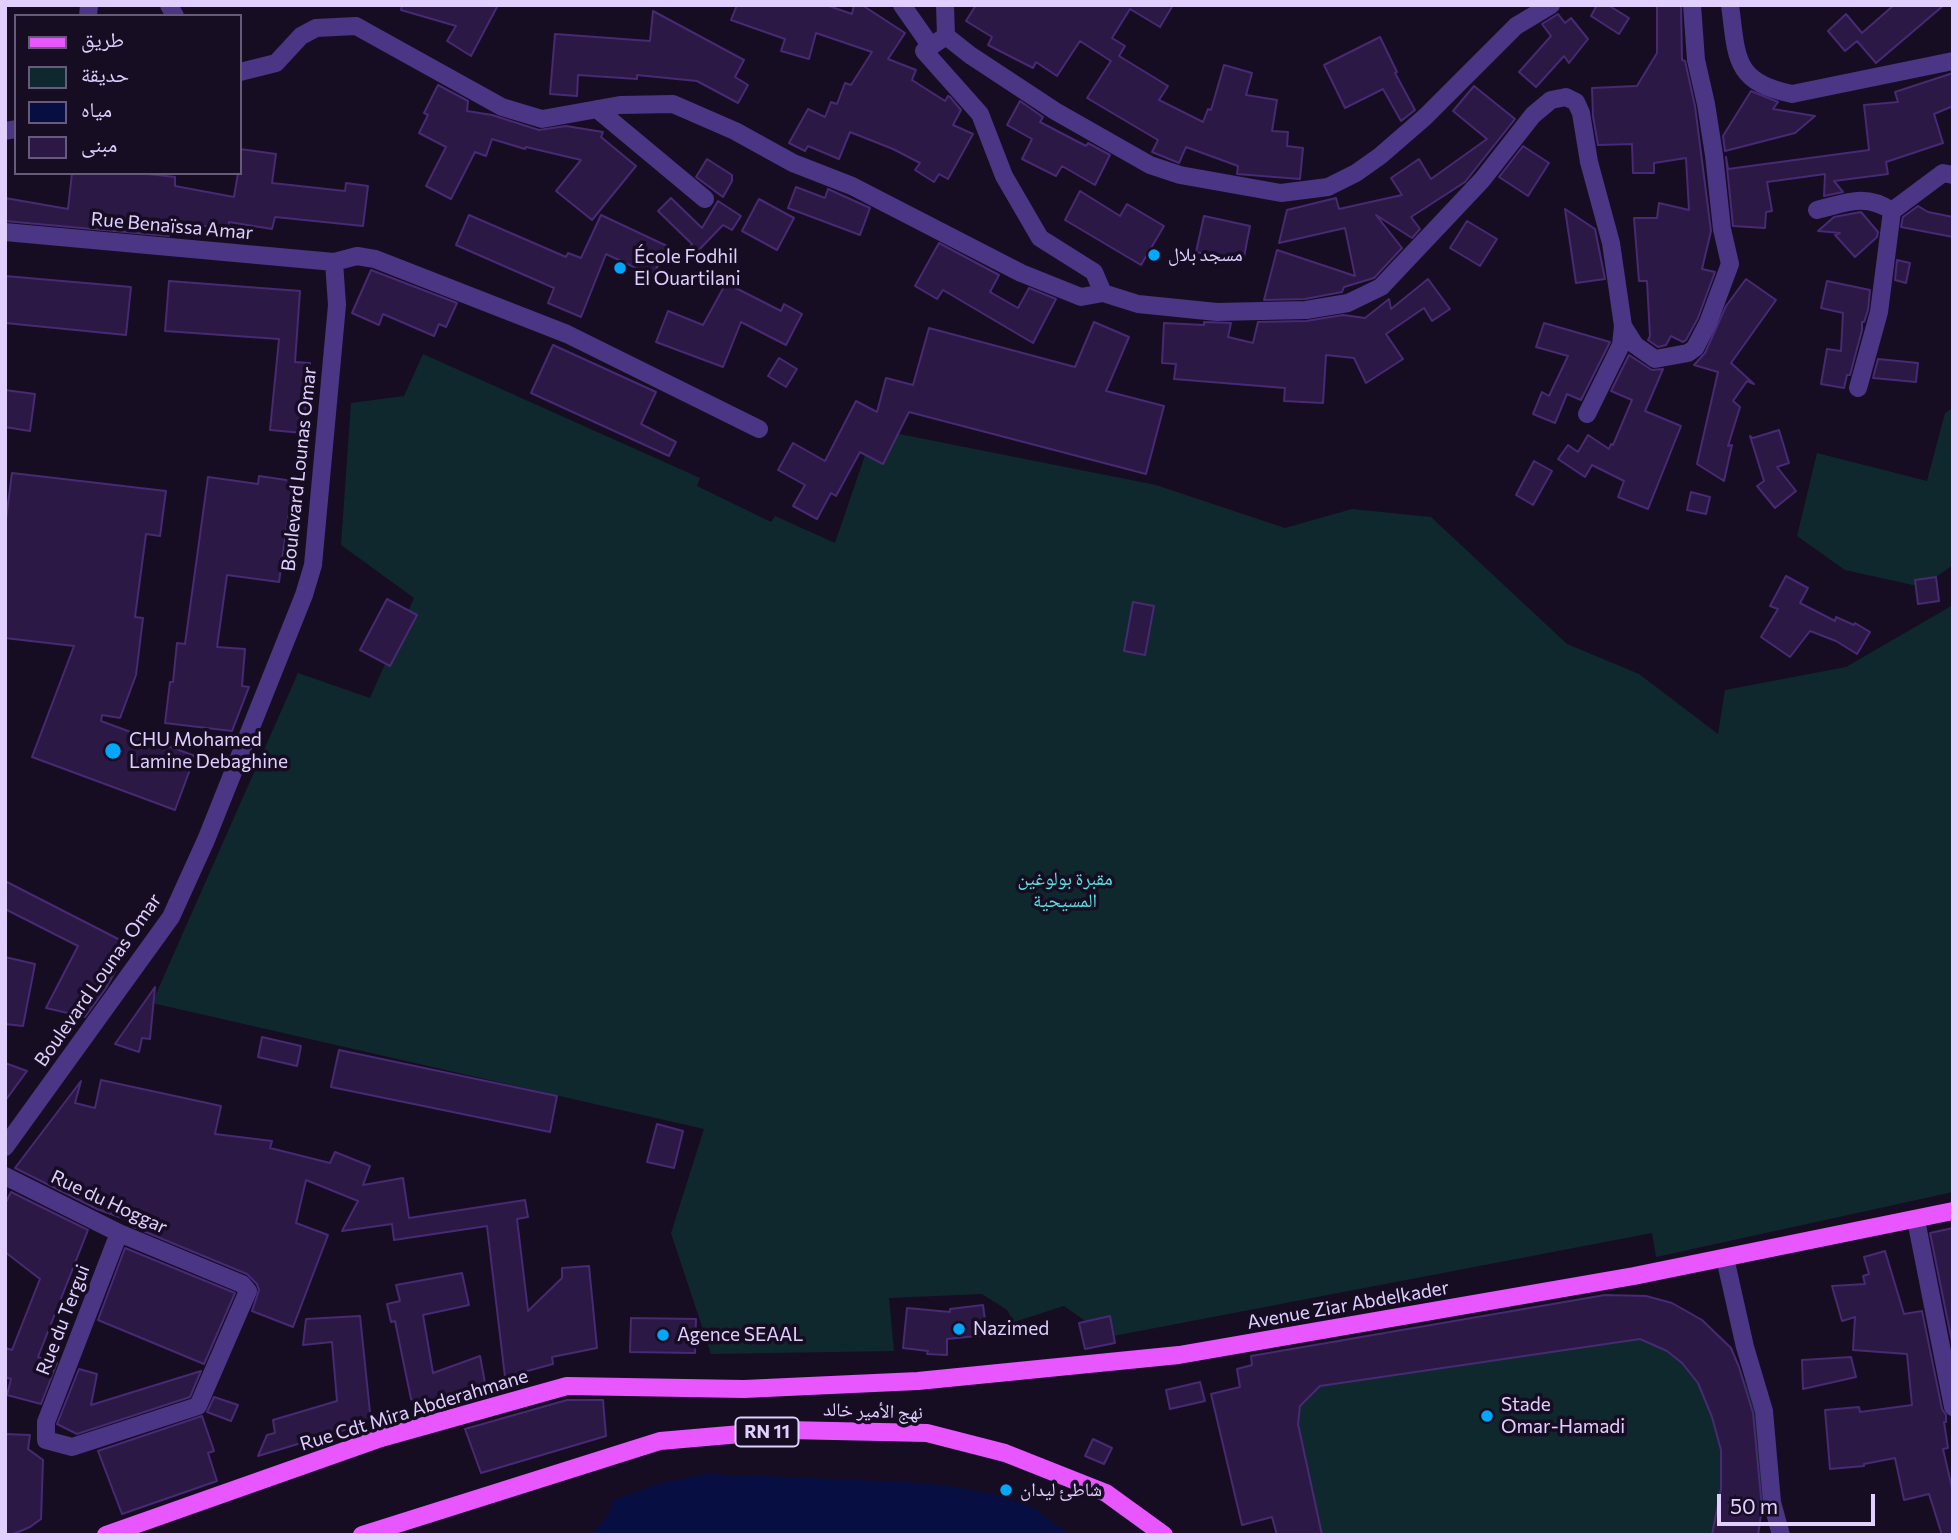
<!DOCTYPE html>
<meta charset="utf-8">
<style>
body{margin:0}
#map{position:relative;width:1958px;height:1540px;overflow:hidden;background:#160d23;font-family:Commissioner,"Noto Naskh Arabic",sans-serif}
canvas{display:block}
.frame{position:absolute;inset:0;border:7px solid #e0cfff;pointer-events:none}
.legend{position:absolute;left:14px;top:14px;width:228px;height:161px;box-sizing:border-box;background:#160d23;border:2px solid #675b7b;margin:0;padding:9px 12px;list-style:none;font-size:21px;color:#e0cfff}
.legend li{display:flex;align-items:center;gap:14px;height:35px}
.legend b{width:35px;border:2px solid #675b7b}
.scale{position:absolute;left:1717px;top:1494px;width:158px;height:32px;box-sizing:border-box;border:4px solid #e0cfff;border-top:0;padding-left:9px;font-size:21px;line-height:24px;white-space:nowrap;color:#e0cfff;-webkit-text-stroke:5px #160d23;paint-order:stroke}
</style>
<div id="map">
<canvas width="1958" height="1540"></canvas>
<div class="frame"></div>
<ul class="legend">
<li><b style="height:9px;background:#e756ff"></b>طريق</li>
<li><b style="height:19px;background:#0f282e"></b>حديقة</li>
<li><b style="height:19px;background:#070f42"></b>مياه</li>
<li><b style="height:19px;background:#2b1845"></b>مبنى</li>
</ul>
<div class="scale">50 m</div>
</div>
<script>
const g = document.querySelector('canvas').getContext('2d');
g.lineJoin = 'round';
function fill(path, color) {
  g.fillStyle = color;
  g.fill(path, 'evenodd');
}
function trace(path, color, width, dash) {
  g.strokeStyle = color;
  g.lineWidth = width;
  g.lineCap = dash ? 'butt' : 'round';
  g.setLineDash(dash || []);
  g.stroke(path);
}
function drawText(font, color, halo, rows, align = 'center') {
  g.font = font + ' Commissioner,"Noto Naskh Arabic",sans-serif';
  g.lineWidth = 7;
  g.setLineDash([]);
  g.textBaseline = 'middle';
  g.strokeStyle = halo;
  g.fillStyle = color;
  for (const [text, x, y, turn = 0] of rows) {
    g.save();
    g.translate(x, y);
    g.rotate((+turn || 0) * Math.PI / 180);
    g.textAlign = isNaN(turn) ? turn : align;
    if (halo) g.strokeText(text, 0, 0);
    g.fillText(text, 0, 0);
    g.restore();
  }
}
const green = new Path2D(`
 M423,354L700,478L697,486L771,522L775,516L835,543L874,429L1156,485L1285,528L1352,509L1431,517L1567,644L1639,674L1718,734L1725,690L1846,667L1953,605V1192L1656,1257L1652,1233L1108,1337L1064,1306L1014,1322L1007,1310L982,1294L889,1298L894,1351L711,1354L671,1233L704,1129L152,1003L298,673L370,698L414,598L341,545L351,403L404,396Z
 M1953,408V565L1922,587L1845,570L1797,536L1817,453L1927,481L1945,413Z
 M1605,1295L1646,1296L1672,1303L1702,1320L1731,1348L1756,1407L1763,1499L1758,1535H1277L1272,1517L1242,1525L1211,1394L1240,1387L1237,1369L1252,1365L1251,1356Z`);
const water = new Path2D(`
 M708,1474L927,1483C962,1488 1001,1493 1033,1508C1045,1514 1053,1527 1065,1529V1535H591C599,1525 613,1514 611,1501L661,1483Z`);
const building = new Path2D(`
 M402,5H498L471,56L447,41L456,26L401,10Z
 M737,5H826L852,14L854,5H862L905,33L888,59L916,70L912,80L945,101L948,96L950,97L961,110L953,125L973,134L948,179L939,174L934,182L915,170L920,163L893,149L850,132L839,159L808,146L805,151L789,143L808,109L825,117L831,102L837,104L845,83L851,85L872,52L816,33L809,59L781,51L785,39L731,20Z
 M976,5H1173L1160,27L1130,9L1112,38L1125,46L1119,56L1168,86L1159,100L1203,122L1208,109L1211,110L1224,65L1252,73L1246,95L1277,100L1272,131L1288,132L1287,146L1303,148L1300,179L1237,174L1238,166L1186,147L1179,163L1152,152L1158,140L1087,98L1111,61L1080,41L1057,76L1036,62L1033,68L988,45L992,37L966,21Z
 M1597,5H1608L1629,18L1619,34L1591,16Z
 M1657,5H1681L1682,60L1685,61L1695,106L1711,231L1702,269L1715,272L1698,318L1686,340L1683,342L1671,336L1666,345L1658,347L1648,340L1650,336L1647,281H1639L1634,218H1657L1659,203L1689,210L1686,158L1654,163V173H1633L1632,144L1598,145L1593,116L1592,88L1637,86L1657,53Z
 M1894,5H1944L1876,63L1857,41L1845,51L1828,31L1846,14L1862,33Z
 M653,11L744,60L735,77L748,85L738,103L697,81L637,75V79L578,75L577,96L550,94L555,34L650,41Z
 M1558,14L1565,23L1571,18L1588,39L1569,63L1564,56L1536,87L1519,72L1551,36L1542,24Z
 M1380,37L1397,72L1395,73L1415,110L1401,121L1383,89L1345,108L1324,65Z
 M1953,73V106L1934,114L1943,143L1886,162L1888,174L1834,181L1843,192L1824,196L1825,174L1767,182L1772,211L1766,212L1765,228L1733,226L1726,157L1728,169L1869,150L1864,105L1898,102L1895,92Z
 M438,85L468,101L467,111L492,115L539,130L566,126L603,132L601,137L636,166L592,220L556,191L581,160L526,147L525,149L492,139L486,156L475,152L451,199L426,186L446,147L419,133L428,115L424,113Z
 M1474,86L1515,119L1465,182L1411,217L1420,229L1412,238L1376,215L1402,248L1374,278L1344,287L1342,292L1305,299L1264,300L1277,250L1355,276L1345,228L1279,243L1287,210L1336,198L1339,209L1402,195L1391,178L1419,159L1431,179L1487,139L1453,111Z
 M1751,91L1778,102L1773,109L1815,116L1795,133L1725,151L1723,136Z
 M1020,101L1043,117L1040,122L1086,146L1088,143L1110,155L1095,185L1062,166L1056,176L1022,159L1032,139L1007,125Z
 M1523,146L1549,163L1528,196L1499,177Z
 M240,149L276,154L272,183L345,191L346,183L368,186L363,226L275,217L272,229L229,222L228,230L171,220L169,236L5,221V198L68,209L72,173H139L175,177V186L234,197L238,173H240Z
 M707,159L732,175V181L723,197L696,177Z
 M796,187L825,198L828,189L870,208L860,235L788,208Z
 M1080,191L1120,216L1127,204L1164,226L1141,265L1065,220Z
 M671,198L702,228L718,201L741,216L732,230L723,225L693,256L687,251L692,244L658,211Z
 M759,199L794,218L777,250L742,231Z
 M1918,206L1928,212L1953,217V237L1901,227L1903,217Z
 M1565,209L1595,229L1605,279L1576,283Z
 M1861,212L1878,232L1877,237L1855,257L1835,235L1840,233L1818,231L1834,217Z
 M469,215L566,257L568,253L581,258L601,215L667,246L653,276L606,254L581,317L548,303L554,288L456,245Z
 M1204,216L1250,226L1243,262L1196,252Z
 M1467,221L1497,239L1480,266L1450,248Z
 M939,243L999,275L990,292L1018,308L1029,288L1056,299L1033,343L943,290L937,299L915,286Z
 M1897,260L1910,263L1906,283L1895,280Z
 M371,270L457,303L446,327L439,324L434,336L383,314L379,325L352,313Z
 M5,276L131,287L126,335L5,323Z
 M1428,279L1450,309L1432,321L1424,308L1386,334L1403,359L1366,383L1354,358L1326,355L1323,403L1284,401L1285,388L1174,379L1176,364L1162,363L1164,323L1204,325V322L1231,323L1228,337L1253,343L1258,322L1306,321L1343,315L1365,318L1389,299L1391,309Z
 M1746,279L1776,300L1731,363L1754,384L1747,381L1733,401L1740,407L1728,446L1732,445L1724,481L1697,464L1718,372L1694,365L1705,353L1726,306Z
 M169,281L300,291L295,362L310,363L303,433L270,430L279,339L165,331Z
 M1827,281L1870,290L1868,310L1864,322H1862V330L1850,375H1847L1844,388L1821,384L1827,349L1841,351L1843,313L1821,308Z
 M726,283L781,311L784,304L802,314L786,345L741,322L723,367L656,342L668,311L703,325Z
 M1094,322L1129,337L1106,391L1164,406L1146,474L909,412L883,464L860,452L836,496L831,493L817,519L793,506L805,485L778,470L793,443L825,461L856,401L877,412L886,378L913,385L929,328L1075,367Z
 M1544,323L1610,342L1581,400L1567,394L1555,423L1533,414L1542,392L1549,396L1568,356L1536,347Z
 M553,345L656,392L641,424L676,442L669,456L531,393Z
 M1629,355L1652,370L1663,369L1645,411L1681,426L1648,509L1618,497L1624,481L1592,465L1585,477L1558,459L1568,445L1578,452L1588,435L1609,449L1611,444L1613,445L1632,400L1611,391Z
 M779,358L797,369L786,387L768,376Z
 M1878,359L1918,363L1916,382L1873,378Z
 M5,390L35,394L30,431L5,427Z
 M1779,430L1789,463L1777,467L1796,491L1775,508L1757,486L1764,481L1750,436L1753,438Z
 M1534,461L1552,471L1533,505L1516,495Z
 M12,473L166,491L160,536L146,534L135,617L143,618L136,675L120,718L102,715L101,721L195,756L175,810L32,757L74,646L5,638V527Z
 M259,476L293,481L279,582L227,575L217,647L245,649L242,686L249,687L232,731L165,723L170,682H173L177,643L185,644L208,477L258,484Z
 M1691,492L1710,497L1706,514L1687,510Z
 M1786,576L1808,588L1800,603L1835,621L1836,617L1854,625L1855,623L1870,632L1857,654L1836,641L1810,631L1790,657L1761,637L1778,609L1770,606Z
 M1936,577L1939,601L1918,604L1915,580Z
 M387,599L417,615L390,666L360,650Z
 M1133,602L1154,606L1145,655L1124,651Z
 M5,881L124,942L111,967L116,970L106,988L85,1017L46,1008L78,946L5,909Z
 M5,957L35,964L23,1026L5,1024Z
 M155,987L150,1039L142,1038L139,1052L115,1044Z
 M262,1037L301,1046L297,1066L258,1057Z
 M339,1050L557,1096L550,1132L331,1087Z
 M5,1063L27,1071L5,1101Z
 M101,1080L221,1106L215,1134L272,1141L270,1148L330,1163L335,1152L370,1166L363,1185L403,1178L409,1218L525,1200L528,1217L517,1219L528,1311L562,1278V1268L589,1266L597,1348L552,1357L553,1364L505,1377L487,1226L394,1240L392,1224L342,1231L358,1201L306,1180L296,1223L328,1235L293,1327L252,1311L259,1290L257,1284L247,1274L131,1226L133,1222L97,1209L15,1168L81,1081L75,1103L95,1108Z
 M657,1124L683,1131L674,1168L647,1162Z
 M11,1192L88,1230L38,1357L57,1363L41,1404L7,1395L11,1379L5,1377V1348L12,1350L40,1279L5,1252V1204Z
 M1953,1228V1347L1930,1233Z
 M125,1248L235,1293L204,1364L98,1320Z
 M1885,1251L1904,1314L1922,1311L1942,1409L1946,1415V1422H1944L1948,1448L1943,1449L1953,1492V1535H1942L1929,1494L1904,1500L1895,1458L1864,1464V1466L1830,1469L1825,1410L1859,1407L1860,1412L1912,1405L1907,1354L1853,1350L1855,1317L1842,1321L1832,1286L1865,1284L1863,1276L1869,1274L1864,1257Z
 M462,1273L469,1305L423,1315L433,1373L480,1356L485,1383L478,1385L479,1387L419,1405L411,1399L395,1321L391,1322L387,1304L400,1301L396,1285Z
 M1605,1295L1646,1296L1672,1303L1702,1320L1731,1348L1739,1367L1753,1413L1762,1508L1758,1535H1712L1721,1489V1450L1712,1417L1698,1383L1682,1363L1667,1351L1640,1339L1320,1386L1300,1406L1298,1424L1322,1535H1277L1272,1517L1242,1525L1211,1394L1240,1387L1237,1369L1252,1365L1251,1356Z
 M983,1305L987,1335L947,1339V1355L927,1354L928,1351L903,1348L907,1308L950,1312V1309Z
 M360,1316L371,1422L258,1456L267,1435L275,1433L273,1420L337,1401L332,1342L303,1345L306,1319Z
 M1110,1316L1115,1343L1085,1349L1079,1323Z
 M631,1318L696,1319L695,1353L630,1352Z
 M1851,1357L1856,1377L1803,1389L1802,1360Z
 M79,1369L97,1374L91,1405L201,1371L190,1397L77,1434L57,1424Z
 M1200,1382L1205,1401L1170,1409L1166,1390Z
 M214,1397L238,1405L231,1421L207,1412Z
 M567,1400H603L606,1436L481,1473L465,1429Z
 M202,1416L214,1451L208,1453L217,1481L122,1514L98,1451Z
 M5,1434L30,1435L28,1449L43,1460L41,1519L30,1527L11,1535H5Z
 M1093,1439L1112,1448L1104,1464L1085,1456Z`);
const minor = new Path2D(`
 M169,5L175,16
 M902,5L930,45
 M945,5L946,36
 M1730,5C1737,57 1733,82 1792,94L1953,61
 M88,16L89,5
 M240,72L276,63L301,36L316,28L356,26L502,107L542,119L620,105L673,104L735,131L793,163L852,186L1021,273L1081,297L1103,293L1094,272L1040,238L1004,176L980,114L924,51L946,36L970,55L1055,111L1150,165L1180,175L1281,193L1328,187L1356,173L1380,156L1425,117L1516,26L1551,5
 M597,109L705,199
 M5,131L16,129
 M1817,210C1846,203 1865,193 1892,211
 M5,232L334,262L357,256L375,259L567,334L759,429
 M1103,293L1138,304L1217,312L1306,310L1348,303L1381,287L1482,180L1533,115L1551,100L1566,97L1576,102L1581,113L1589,162L1611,243L1623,326L1621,345L1587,414
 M1623,326L1635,345L1655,359L1688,353L1695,348L1708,323L1730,264L1722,229L1714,155L1706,104L1696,60L1692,5
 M1858,388L1879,312L1892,211L1943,173L1953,175
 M5,1147L171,917L206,840L304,595L313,565L337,305L334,262
 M5,1176L119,1233L242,1284L248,1291L198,1406L72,1447L46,1440V1422L119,1233
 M1916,1220L1953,1407
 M1725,1258L1745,1347L1764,1411L1772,1502L1781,1535`);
const major = new Path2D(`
 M106,1535L381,1438L567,1386L744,1389L918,1381L1179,1355L1634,1276L1953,1211
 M362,1535L660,1441L787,1430L927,1433L1005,1453L1106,1493L1164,1535`);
const markers = [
 [1154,255,7,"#00a7fa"],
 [620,268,7,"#00a7fa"],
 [113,751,9,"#00a7fa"],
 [959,1329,7,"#00a7fa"],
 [663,1335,7,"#00a7fa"],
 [1487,1416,7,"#00a7fa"],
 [1006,1490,7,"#00a7fa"]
];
const shields = [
 [767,1432,63]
];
const shieldNames = [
 ["RN 11",767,1432]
];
const streetNames = [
 ["Rue Benaïssa Amar",172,226,5],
 ["Boulevard Lounas Omar",299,469,-84],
 ["Boulevard Lounas Omar",98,980,-55],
 ["Rue du Hoggar",109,1202,25],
 ["Avenue Ziar Abdelkader",1348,1305,-10],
 ["Rue du Tergui",63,1320,-69],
 ["Rue Cdt Mira Abderahmane",414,1410,-17],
 ["نهج الأمير خالد",873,1411,2]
];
const poiNames = [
 ["مسجد بلال",1168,255],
 ["École Fodhil",634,257],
 ["El Ouartilani",634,279],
 ["CHU Mohamed",129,740],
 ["Lamine Debaghine",129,762],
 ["Nazimed",973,1329],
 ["Agence SEAAL",677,1335],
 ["Stade",1501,1405],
 ["Omar-Hamadi",1501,1427],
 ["شاطئ ليدان",1020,1490]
];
const parkNames = [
 ["مقبرة بولوغين",1065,879],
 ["المسيحية",1065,901]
];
fill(green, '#0f282e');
fill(water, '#070f42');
fill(building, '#2b1845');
trace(building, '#482973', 2);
trace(minor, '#4b3585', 18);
trace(major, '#e756ff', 18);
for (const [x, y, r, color] of markers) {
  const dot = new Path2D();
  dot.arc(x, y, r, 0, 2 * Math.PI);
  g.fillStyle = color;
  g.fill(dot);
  trace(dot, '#160d23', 2.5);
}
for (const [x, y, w] of shields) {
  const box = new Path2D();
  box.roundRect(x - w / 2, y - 14.5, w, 29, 5);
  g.fillStyle = '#160d23';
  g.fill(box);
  trace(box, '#e0cfff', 2);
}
drawText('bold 18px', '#e0cfff', null, shieldNames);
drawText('19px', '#e0cfff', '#160d23', streetNames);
drawText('19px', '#e0cfff', '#160d23', poiNames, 'left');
drawText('19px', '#55e5e2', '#160d23', parkNames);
</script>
